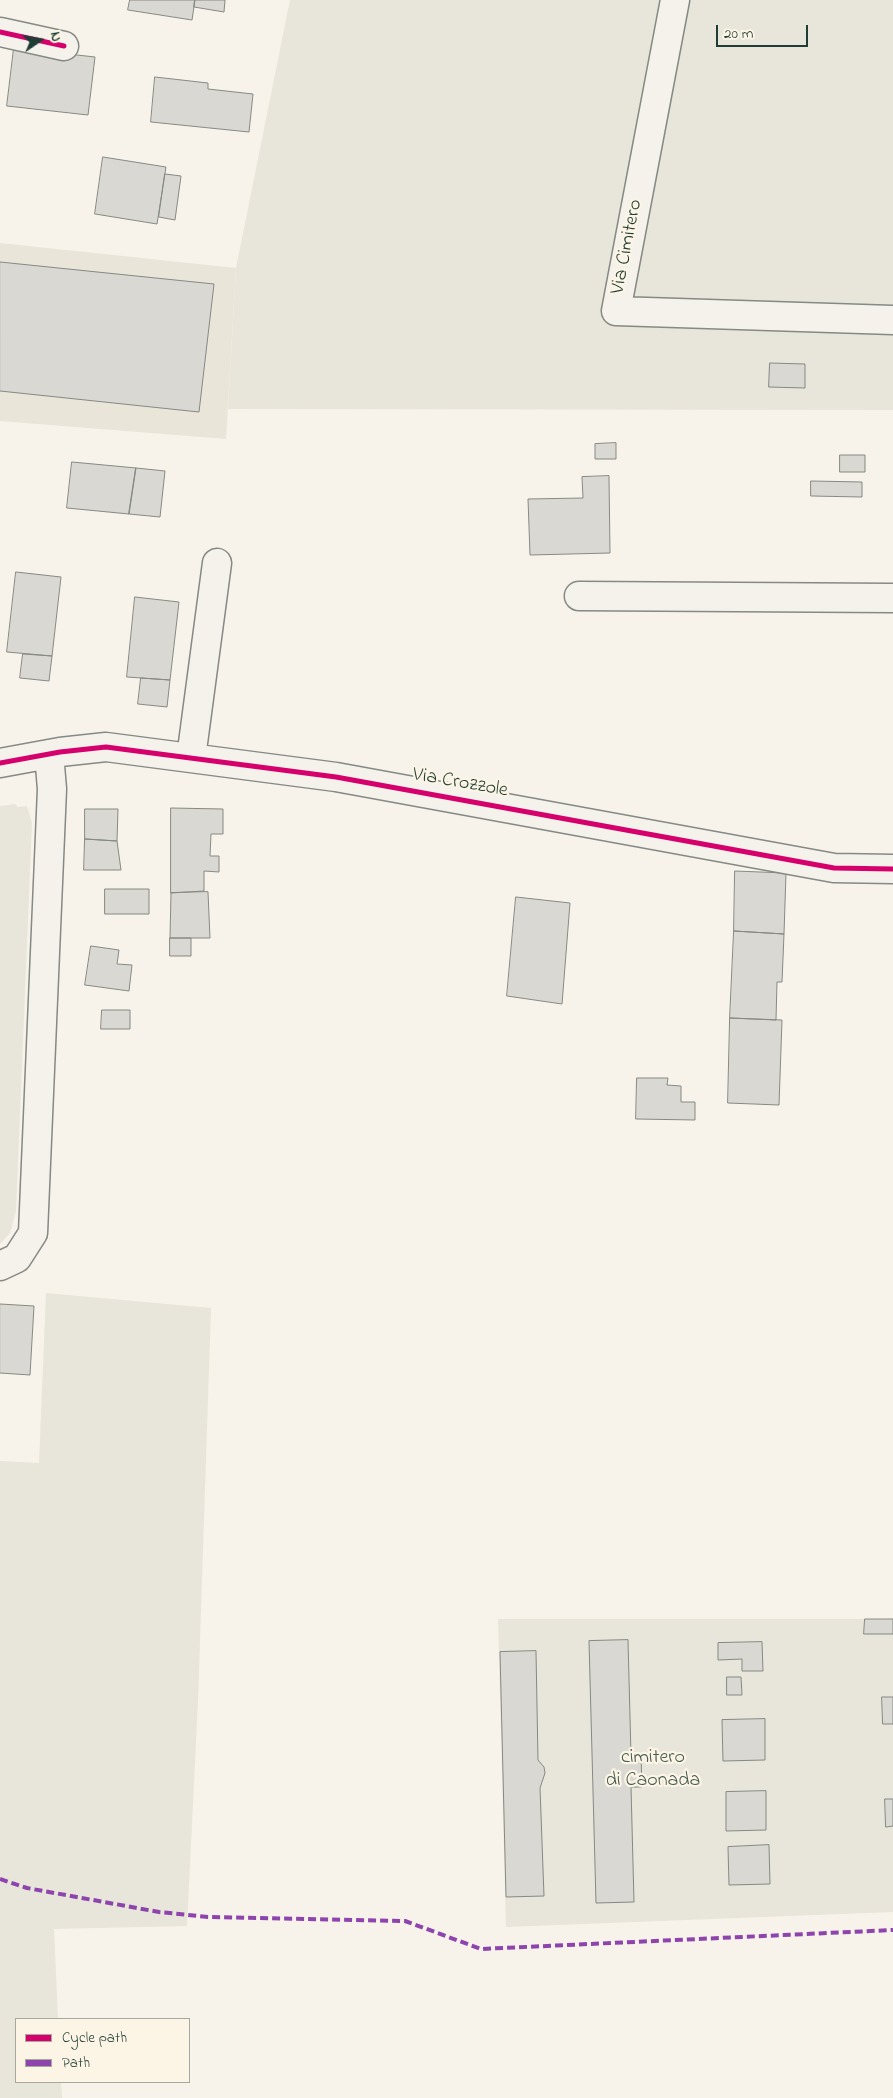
<!DOCTYPE html>
<style>
body{margin:0}
#map{position:relative;width:893px;height:2098px;overflow:hidden;background:#f7f3ea;font-family:"Indie Flower",sans-serif}
canvas{display:block}
.legend{position:absolute;left:15px;top:2018px;width:175px;height:65px;box-sizing:border-box;background:#fcf5e5;border:1px solid #a4ab9e;margin:0;padding:6px 9px;list-style:none;font-size:15px;color:#1f3d34}
.legend li{display:flex;align-items:center;gap:10px;height:25px}
.legend b{width:25px;border:1px solid #a4ab9e}
.north{position:absolute;left:15px;top:15px;width:50px;height:50px;-webkit-text-stroke:4px #fcf5e5;paint-order:stroke;rotate:78deg;font-size:14px;font-weight:700;line-height:20px;text-align:center;color:#1f3d34}
.north::after{content:'';display:block;margin:auto;width:18px;height:22px;background:#1f3d34;clip-path:polygon(50% 0,100% 100%,50% 72%,0 100%)}
.scale{position:absolute;left:716px;top:25px;width:92px;height:22px;box-sizing:border-box;border:2px solid #1f3d34;border-top:0;padding-left:6px;font-size:15px;line-height:18px;white-space:nowrap;color:#1f3d34;-webkit-text-stroke:4px #fcf5e5;paint-order:stroke}
</style>
<div id="map">
<canvas width="893" height="2098"></canvas>
<ul class="legend">
<li><b style="height:6px;background:#d6006c"></b>Cycle path</li>
<li><b style="height:6px;background:#8e44ad"></b>Path</li>
</ul>
<div class="north">N</div>
<div class="scale">20 m</div>
</div>
<script>
const g = document.querySelector('canvas').getContext('2d');
g.lineJoin = 'round';
function fill(path, color) {
  g.fillStyle = color;
  g.fill(path, 'evenodd');
}
function trace(path, color, width, dash) {
  g.strokeStyle = color;
  g.lineWidth = width;
  g.lineCap = dash ? 'butt' : 'round';
  g.setLineDash(dash || []);
  g.stroke(path);
}
function drawText(font, color, halo, rows, align = 'center') {
  g.font = font + ' "Indie Flower",sans-serif';
  g.lineWidth = 4.5;
  g.setLineDash([]);
  g.textBaseline = 'middle';
  g.strokeStyle = halo;
  g.fillStyle = color;
  for (const [text, x, y, turn = 0] of rows) {
    g.save();
    g.translate(x, y);
    g.rotate((+turn || 0) * Math.PI / 180);
    g.textAlign = isNaN(turn) ? turn : align;
    if (halo) g.strokeText(text, 0, 0);
    g.fillText(text, 0, 0);
    g.restore();
  }
}
const built = new Path2D(`
 M0,243L236,268L226,439L0,421Z`);
const green = new Path2D(`
 M290,0H893V410L228,409L236,268Z
 M15,804L18,807L27,806L32,823L16,1211L10,1233L0,1244V806Z
 M46,1293L211,1308L198,1701L187,1926L54,1929L58,2019H16V2082H61L62,2098H0V1461L39,1463Z
 M498,1619H893V1912L506,1927Z`);
const building = new Path2D(`
 M130,0H195L192,20L128,10Z
 M195,0H225L224,12L194,7Z
 M14,48L95,57L88,115L7,106Z
 M155,77L208,83V89L253,94L249,132L151,122Z
 M103,157L166,167L157,224L95,214Z
 M165,174L181,176L175,220L159,217Z
 M0,262L214,284L199,412L0,391Z
 M770,363L805,364V388L769,387Z
 M616,443V459H595V444Z
 M840,455H865V472H840Z
 M72,462L136,468L129,514L67,508Z
 M136,468L165,471L160,517L129,514Z
 M609,476L610,553L530,555L528,499L583,498L582,477Z
 M811,481L862,482V497L811,496Z
 M16,572L61,577L52,656L7,652Z
 M135,597L179,602L170,680L127,677Z
 M23,654L52,656L49,681L20,678Z
 M141,678L170,680L167,707L138,704Z
 M171,808L223,809V834H211L210,856H219V872L204,871V891L171,893Z
 M85,809H118L117,841L85,839Z
 M85,839L117,841L121,870H84Z
 M735,871L786,873L784,934L734,931Z
 M105,889H149V914H105Z
 M208,892L210,938H170L171,893Z
 M516,897L570,903L562,1004L507,996Z
 M734,931L784,934L782,982H777L776,1020L730,1018Z
 M170,938H191V956H170Z
 M91,946L119,950L117,964L132,965L129,991L85,985Z
 M102,1010H130V1029H101Z
 M730,1018L782,1020L779,1105L728,1103Z
 M637,1078H668L667,1085L681,1086V1102H695V1120L636,1119Z
 M0,1304L34,1306L30,1375L0,1373Z
 M865,1619H893V1634H864Z
 M628,1640L631,1756L641,1755L642,1787H631L634,1902L596,1903L589,1641Z
 M762,1642L763,1671H742V1659L718,1660V1643Z
 M536,1651L538,1760L544,1767L545,1773L540,1788L544,1896L506,1897L500,1652Z
 M727,1677H741L742,1695H727Z
 M882,1697H893V1724H883Z
 M765,1719V1760L723,1761L722,1720Z
 M766,1791V1830L726,1831V1792Z
 M885,1799H893V1826L886,1827Z
 M769,1845L770,1884L729,1885L728,1847Z`);
const minor = new Path2D(`
 M675,0L616,311L893,320
 M0,32L64,46
 M579,596L893,598
 M191,758L217,563
 M0,763L60,752L106,747L336,777L834,868L893,869
 M0,1266L17,1258L33,1233L52,789L49,754`);
const quiet = new Path2D(`
 M0,1879L27,1888L159,1912L208,1917L405,1921L481,1949L893,1930`);
const cycleway = new Path2D(`
 M0,32L64,46
 M0,763L60,752L106,747L336,777L834,868L893,869`);
const streetNames = [
 ["Via Cimitero",628,247,-79],
 ["Via Crozzole",460,784,10]
];
const parkNames = [
 ["cimitero",653,1759],
 ["di Caonada",653,1782]
];
fill(built, '#e9e5d9');
fill(green, '#e8e5da');
fill(building, '#dad8d2');
trace(building, '#868984', 1);
trace(minor, '#868984', 31);
trace(minor, '#f5f2ec', 28);
trace(quiet, '#8e44ad', 4, [8, 4]);
trace(cycleway, '#d6006c', 5);
drawText('20px', '#1f3d34', '#fcf5e5', streetNames);
drawText('20px', '#455c52', '#fcf5e5', parkNames);
</script>
